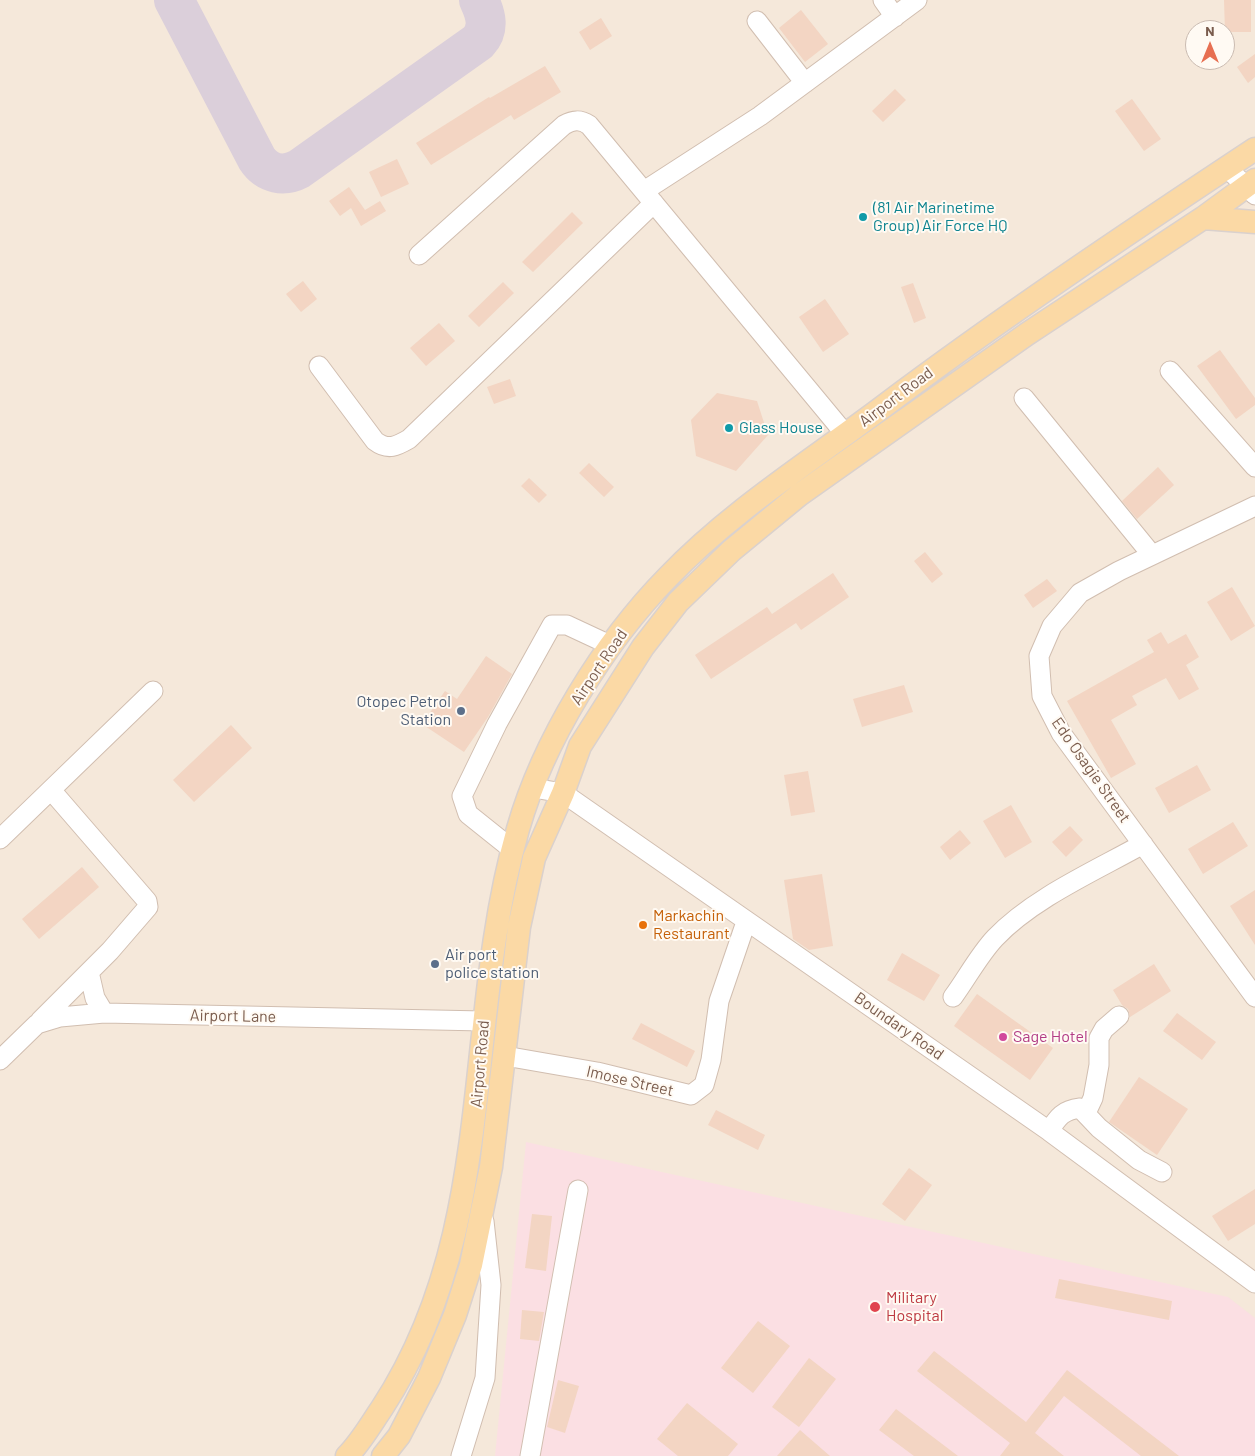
<!DOCTYPE html>
<style>
body{margin:0}
#map{position:relative;width:1255px;height:1456px;overflow:hidden;background:#fdf6ec;font-family:Barlow,sans-serif}
canvas{display:block}
.north{position:absolute;left:1185px;top:20px;width:50px;height:50px;box-sizing:border-box;background:#fffaf3;border:1px solid #cabbb1;border-radius:50%;rotate:0deg;font-size:14px;font-weight:700;line-height:20px;text-align:center;color:#7a5c4d}
.north::after{content:'';display:block;margin:auto;width:18px;height:22px;background:#e76f51;clip-path:polygon(50% 0,100% 100%,50% 72%,0 100%)}
</style>
<div id="map">
<canvas width="1255" height="1456"></canvas>
<div class="north">N</div>
</div>
<script>
const g = document.querySelector('canvas').getContext('2d');
g.lineJoin = 'round';
function fill(path, color) {
  g.fillStyle = color;
  g.fill(path, 'evenodd');
}
function trace(path, color, width, dash) {
  g.strokeStyle = color;
  g.lineWidth = width;
  g.lineCap = dash ? 'butt' : 'round';
  g.setLineDash(dash || []);
  g.stroke(path);
}
function drawText(font, color, halo, rows, align = 'center') {
  g.font = font + ' Barlow,sans-serif';
  g.lineWidth = 4;
  g.setLineDash([]);
  g.textBaseline = 'middle';
  g.strokeStyle = halo;
  g.fillStyle = color;
  for (const [text, x, y, turn = 0] of rows) {
    g.save();
    g.translate(x, y);
    g.rotate((+turn || 0) * Math.PI / 180);
    g.textAlign = isNaN(turn) ? turn : align;
    if (halo) g.strokeText(text, 0, 0);
    g.fillText(text, 0, 0);
    g.restore();
  }
}
const residential = new Path2D(`
 M0,0H1255V1456H0ZM1195,30H1225V60H1195Z`);
const medical = new Path2D(`
 M526,1142L1228,1297L1255,1318V1456H495Z`);
const taxiway = new Path2D(`
 M174,0L257,159C267,174 284,177 299,169L478,42C490,29 486,15 479,0`);
const building = new Path2D(`
 M1224,0H1251V32H1225Z
 M801,10L828,44L805,62L779,28Z
 M601,18L612,36L590,50L579,32Z
 M1255,54V77L1248,83L1237,67Z
 M545,66L561,92L514,120L511,115L431,165L416,143L489,97L490,98Z
 M895,89L906,100L883,122L872,111Z
 M1132,99L1161,139L1144,151L1115,111Z
 M397,159L409,184L381,197L369,172Z
 M349,187L365,210L380,201L386,211L361,226L351,208L340,216L329,201Z
 M572,212L583,223L533,272L522,262Z
 M303,281L317,299L301,312L286,294Z
 M503,282L514,293L479,327L468,316Z
 M913,283L926,318L914,323L901,287Z
 M825,299L849,334L823,352L799,317Z
 M439,323L455,341L426,366L410,348Z
 M1220,350L1255,398V405L1236,419L1197,366Z
 M510,379L516,396L494,404L487,387Z
 M717,393L757,401L768,435L736,471L696,456L691,420Z
 M589,463L614,487L604,497L579,473Z
 M1158,467L1174,485L1137,519L1122,501Z
 M529,478L547,495L539,503L521,486Z
 M925,552L943,574L932,583L914,561Z
 M833,573L849,597L801,630L796,623L711,679L695,655L767,607L772,614Z
 M1047,579L1057,591L1033,608L1024,595Z
 M1232,587L1255,626L1231,641L1207,602Z
 M1161,632L1168,644L1186,634L1199,657L1186,665L1199,689L1179,700L1166,678L1132,696L1137,705L1111,720L1136,764L1111,778L1067,701L1154,652L1147,640Z
 M486,656L512,674L488,717L464,752L422,724L445,691L457,699Z
 M904,685L913,712L862,727L853,699Z
 M231,725L252,748L194,802L173,780Z
 M1197,765L1211,790L1169,813L1155,788Z
 M808,771L815,812L791,816L784,775Z
 M1011,805L1032,842L1005,858L983,821Z
 M1233,822L1248,846L1203,874L1188,849Z
 M1070,826L1083,840L1066,857L1052,842Z
 M960,830L971,843L950,860L940,847Z
 M82,867L99,887L39,939L22,919Z
 M822,874L833,946L809,950L793,939L784,880Z
 M1255,890V945L1230,906Z
 M902,953L940,975L924,1001L887,980Z
 M1154,964L1171,991L1130,1017L1128,1009L1122,1005L1113,990Z
 M977,994L1053,1048L1030,1080L954,1026Z
 M1177,1013L1216,1042L1202,1060L1163,1031Z
 M641,1023L695,1051L687,1067L632,1039Z
 M1139,1077L1188,1109L1157,1155L1109,1122Z
 M716,1110L765,1135L758,1150L708,1125Z
 M909,1168L932,1185L905,1221L882,1204Z
 M1255,1189V1224L1228,1241L1212,1216Z
 M532,1214L552,1216L546,1271L525,1268Z
 M1059,1279L1172,1301L1169,1320L1055,1298Z
 M522,1310L544,1312L539,1341L520,1339Z
 M758,1321L790,1346L753,1393L721,1368Z
 M934,1351L1026,1422L1067,1370L1179,1456H1141L1064,1396L1035,1433L1064,1456H1000L1010,1443L917,1371Z
 M809,1358L836,1379L799,1427L772,1407Z
 M558,1380L579,1386L565,1433L547,1427Z
 M687,1403L738,1444L728,1456H678L657,1439Z
 M896,1409L958,1456H914L879,1430Z
 M800,1430L830,1456H777Z`);
const minor = new Path2D(`
 M883,0L895,17
 M757,21L805,83
 M1227,168L1255,195
 M644,191L760,116L917,0
 M419,255L564,125C573,120 580,119 589,125L846,435
 M319,366L375,441C388,451 397,446 409,439L654,203
 M1170,371L1255,467
 M1024,398L1152,555
 M1255,506L1119,571L1080,593L1052,626L1039,656L1042,696L1061,733L1255,997
 M533,788L563,793L1049,1131L1255,1283
 M0,839L153,691
 M513,850L468,814L462,796L497,724L552,625H567L612,646
 M89,972L95,998L104,1013
 M953,997C967,978 979,955 995,938C1033,898 1095,871 1143,844
 M40,1021L110,951L148,907L147,901L51,790
 M505,1056L597,1072L691,1095L704,1085L711,1060L719,1001L746,922
 M0,1060L37,1024L60,1017L104,1013L483,1021
 M1086,1113L1093,1098L1099,1065V1038L1104,1029L1119,1016
 M1049,1131C1058,1117 1063,1110 1080,1108L1099,1128L1139,1160L1162,1172
 M461,1456L485,1378L491,1285L484,1221
 M530,1456L578,1190`);
const major = new Path2D(`
 M1203,218L1255,222
 M347,1456C361,1442 371,1424 382,1408C499,1229 462,1025 518,829C543,741 604,642 668,577C730,512 808,463 880,409C1001,318 1128,233 1255,149
 M383,1456L399,1436L429,1378L455,1315L471,1265L491,1167L519,927L534,858L563,793L580,746L643,647L678,602L732,550L799,495L1027,334L1203,218L1255,180`);
const markers = [
 [863,217,5,"#0f9aa8"],
 [729,428,5,"#0f9aa8"],
 [461,711,5,"#5c6f8a"],
 [643,925,5,"#e8710a"],
 [435,964,5,"#5c6f8a"],
 [1003,1037,5,"#d1479c"],
 [875,1307,6,"#e0444e"]
];
const cultureNames = [
 ["(81 Air Marinetime",873,208],
 ["Group) Air Force HQ",873,226],
 ["Glass House",739,428]
];
const streetNames = [
 ["Airport Road",896,397,-37],
 ["Airport Road",599,667,-56],
 ["Edo Osagie Street",1091,770,55],
 ["Airport Lane",233,1016,1],
 ["Boundary Road",899,1026,35],
 ["Airport Road",480,1064,-85],
 ["Imose Street",630,1081,13]
];
const serviceNames = [
 ["Otopec Petrol",451,702],
 ["Station",451,720],
 ["Air port",445,955,"left"],
 ["police station",445,973,"left"]
];
const foodNames = [
 ["Markachin",653,916],
 ["Restaurant",653,934]
];
const hotelNames = [
 ["Sage Hotel",1013,1037]
];
const healthNames = [
 ["Military",886,1298],
 ["Hospital",886,1316]
];
fill(residential, '#f5e8da');
fill(medical, '#fbdfe3');
trace(taxiway, '#dbcfda', 40);
fill(building, '#f3d5c3');
trace(minor, '#d1beb0', 21);
trace(major, '#dad1cd', 25);
trace(minor, '#fff', 19);
trace(major, '#fbd9a5', 22);
for (const [x, y, r, color] of markers) {
  const dot = new Path2D();
  dot.arc(x, y, r, 0, 2 * Math.PI);
  g.fillStyle = color;
  g.fill(dot);
  trace(dot, '#fffaf3', 2);
}
drawText('16px', '#0d838f', '#fffaf3', cultureNames, 'left');
drawText('16px', '#7a5c4d', '#fffaf3', streetNames);
drawText('16px', '#4e5e75', '#fffaf3', serviceNames, 'right');
drawText('16px', '#c56008', '#fffaf3', foodNames, 'left');
drawText('16px', '#b23c85', '#fffaf3', hotelNames, 'left');
drawText('16px', '#be3a42', '#fffaf3', healthNames, 'left');
</script>
